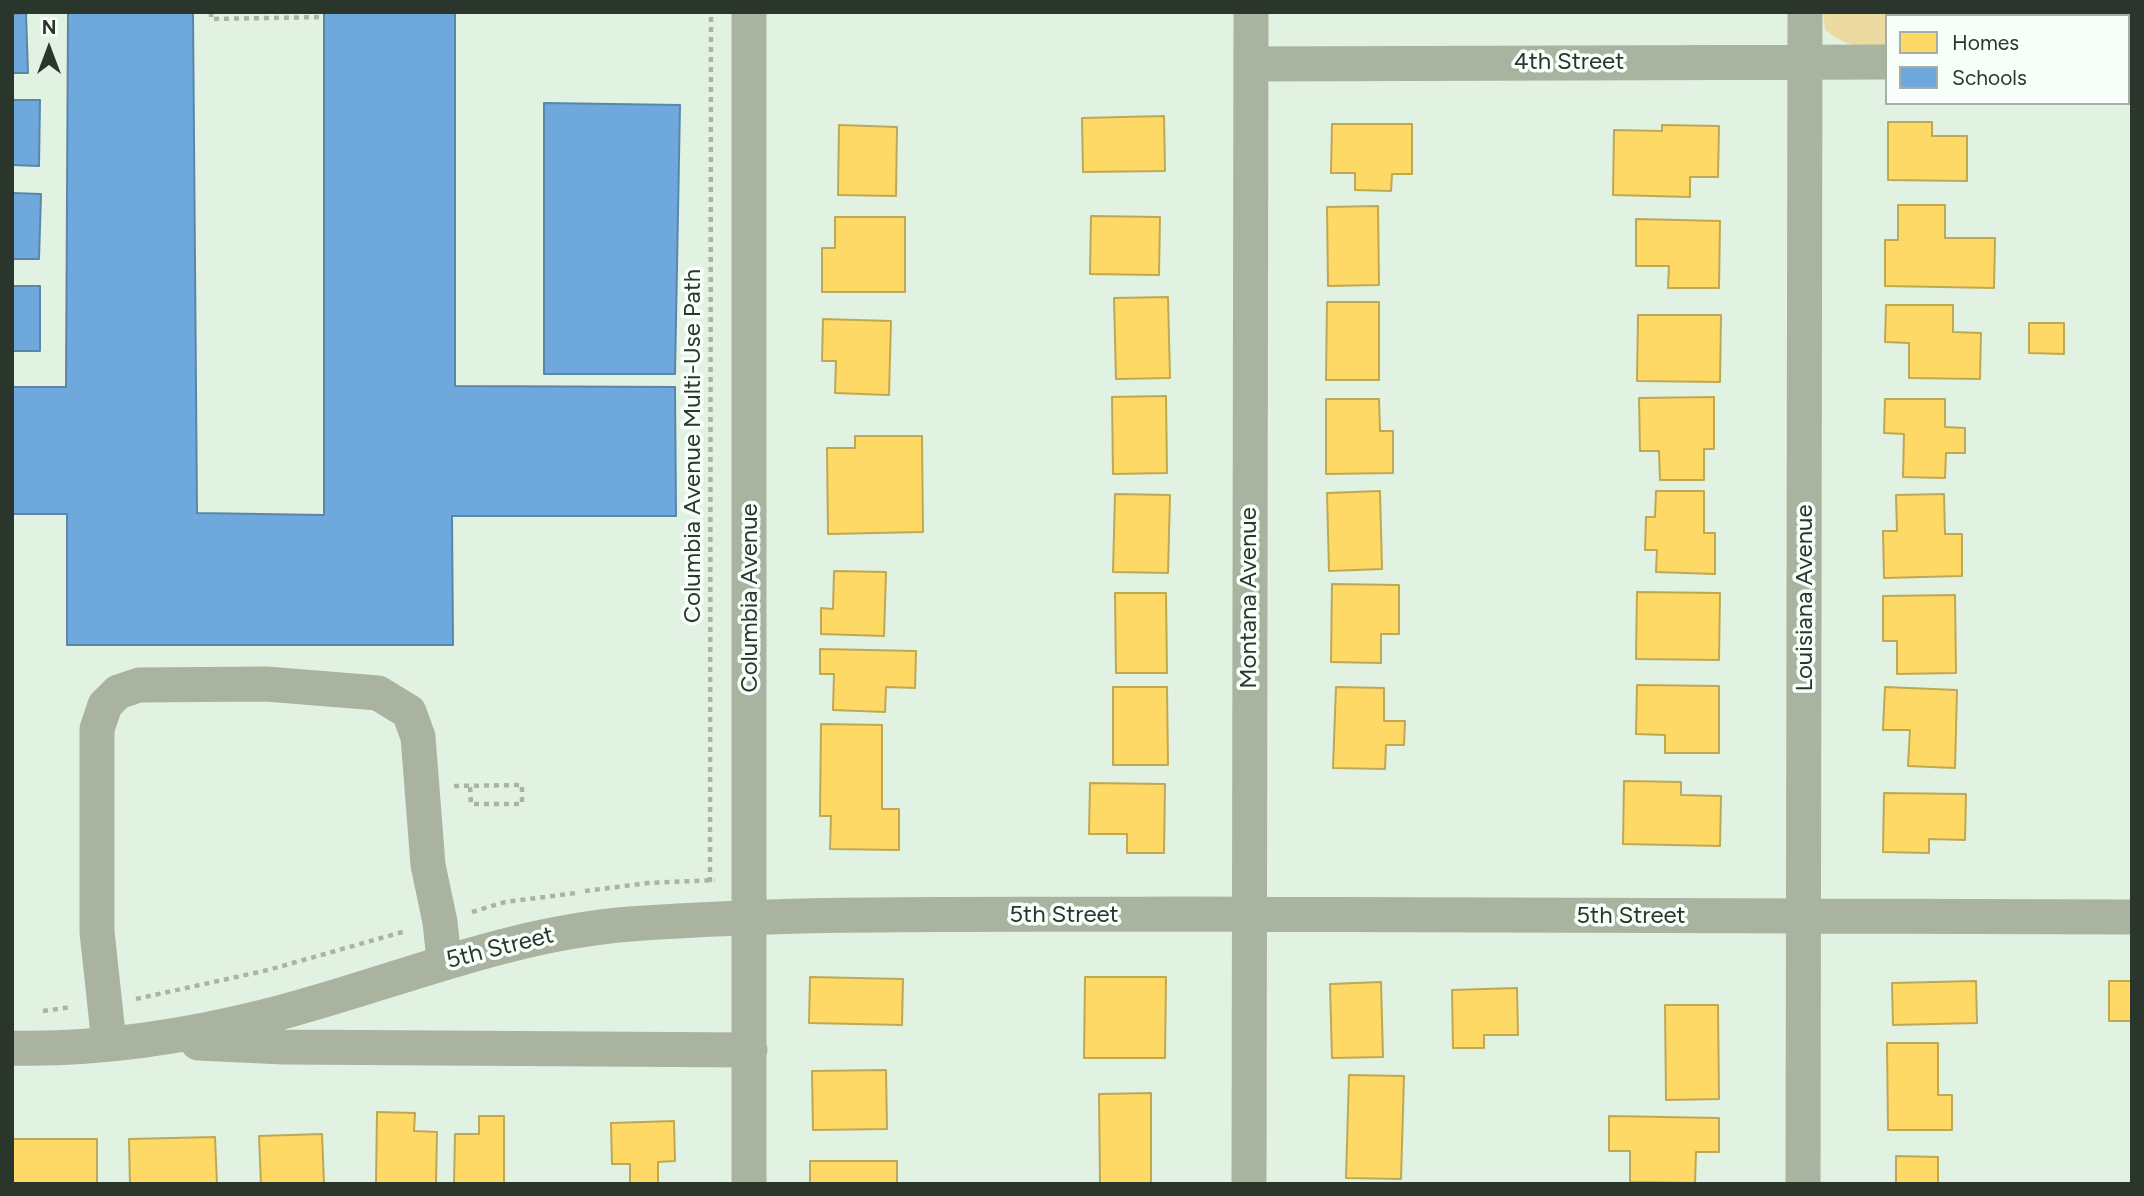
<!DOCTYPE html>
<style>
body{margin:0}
#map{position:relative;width:2144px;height:1196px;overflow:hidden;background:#e1f2e3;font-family:Figtree,sans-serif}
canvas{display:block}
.frame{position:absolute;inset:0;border:14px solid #2a362b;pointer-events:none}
.legend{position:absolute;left:1885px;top:14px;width:245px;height:91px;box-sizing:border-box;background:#f8fef9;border:2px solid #a6aea7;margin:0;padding:9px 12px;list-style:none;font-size:21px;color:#2a362b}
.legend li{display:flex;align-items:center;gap:14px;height:35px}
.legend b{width:35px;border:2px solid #a6aea7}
.north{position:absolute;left:14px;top:14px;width:70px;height:70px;-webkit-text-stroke:5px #f8fef9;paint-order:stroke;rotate:0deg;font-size:19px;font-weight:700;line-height:28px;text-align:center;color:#2a362b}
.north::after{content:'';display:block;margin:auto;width:24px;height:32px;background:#2a362b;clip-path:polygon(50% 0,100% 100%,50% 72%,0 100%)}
</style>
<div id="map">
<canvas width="2144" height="1196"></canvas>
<div class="frame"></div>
<ul class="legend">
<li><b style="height:19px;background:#ffd966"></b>Homes</li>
<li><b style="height:19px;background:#6fa8dc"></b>Schools</li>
</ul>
<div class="north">N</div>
</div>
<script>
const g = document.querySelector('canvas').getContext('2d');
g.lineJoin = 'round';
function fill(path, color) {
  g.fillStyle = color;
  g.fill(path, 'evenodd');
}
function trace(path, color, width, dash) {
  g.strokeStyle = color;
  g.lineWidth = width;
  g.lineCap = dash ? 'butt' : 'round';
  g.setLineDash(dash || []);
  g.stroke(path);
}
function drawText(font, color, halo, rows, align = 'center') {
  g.font = font + ' Figtree,sans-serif';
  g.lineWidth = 7;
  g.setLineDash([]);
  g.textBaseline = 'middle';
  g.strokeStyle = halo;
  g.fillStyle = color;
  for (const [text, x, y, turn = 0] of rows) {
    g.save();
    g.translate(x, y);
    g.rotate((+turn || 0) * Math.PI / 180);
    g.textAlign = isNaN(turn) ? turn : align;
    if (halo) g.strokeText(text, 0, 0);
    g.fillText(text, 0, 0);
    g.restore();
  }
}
const green = new Path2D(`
 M1823,12H2132V45H2128V16H1887V49C1861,49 1846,46 1825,30Z`);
const homes = new Path2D(`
 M1164,116L1165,171L1083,172L1082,118Z
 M1888,122H1932V136H1967V181L1888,180Z
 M1332,124H1412V174H1392L1391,191L1355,190V173H1331Z
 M839,125L897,127L896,196L838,195Z
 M1662,125L1719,126L1718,177H1690V197L1613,195L1614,130L1662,131Z
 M1898,205H1945V238H1995L1994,288L1885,286V240H1898Z
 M1378,206L1379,285L1328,286L1327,207Z
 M1091,216L1160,217L1159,275L1090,274Z
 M835,217H905V292H822V248H835Z
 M1636,219L1720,221L1719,288H1668L1669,266H1636Z
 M1168,297L1170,378L1116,379L1114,298Z
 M1327,302H1379V380H1326Z
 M1886,305H1953V332L1981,333L1980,379L1909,378V343L1885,342Z
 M1638,315H1721L1720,382L1637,381Z
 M823,319L891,321L889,395L835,393L836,361H822Z
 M2029,323H2064V354L2029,353Z
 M1166,396L1167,473L1113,474L1112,397Z
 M1714,397V449H1704V480H1660L1659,451H1640L1639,398Z
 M1326,399H1379L1380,431H1393V473L1326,474Z
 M1885,399H1945V427L1965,428V453H1946L1945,478L1903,477L1904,434L1884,433Z
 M855,436H922L923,532L828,534L827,448H855Z
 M1380,491L1382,569L1329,571L1327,493Z
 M1656,491H1704V533H1715V574L1656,572L1657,550H1645L1646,517H1655Z
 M1115,494L1170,495L1168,573L1113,572Z
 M1944,494L1945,534H1962V576L1884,578L1883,531H1897L1896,495Z
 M834,571L886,572L884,636L821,634V608L833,609Z
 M1332,584L1399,585V634H1381V663L1331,662Z
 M1637,592L1720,593L1719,660L1636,659Z
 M1115,593H1166L1167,673H1116Z
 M1955,595L1956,673L1897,674V641H1883V596Z
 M820,649L916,651L915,688L886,687L885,712L833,710L834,674H820Z
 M1637,685L1719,686V753H1665V735L1636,734Z
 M1113,687H1167L1168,765H1113Z
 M1336,687L1384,688V721H1405L1404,745H1386L1385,769L1333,768Z
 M1885,687L1957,690L1955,768L1908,766L1910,730H1883Z
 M821,724L882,725V809H899V850L830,849L831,816H820Z
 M1624,781L1681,782V795L1721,796L1720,846L1623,844Z
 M1090,783L1165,784L1164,853H1127V834H1089Z
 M1884,793L1966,794L1965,840L1929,839V853L1883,852Z
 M810,977L903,979L902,1025L809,1023Z
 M1085,977H1166L1165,1058H1084Z
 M1976,981L1977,1023L1893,1025L1892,983Z
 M2109,981H2132V1021H2109Z
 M1381,982L1383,1057L1332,1058L1330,984Z
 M1517,988L1518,1035H1484V1048H1453L1452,990Z
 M1665,1005H1718L1719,1099L1666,1100Z
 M1887,1043H1938V1095H1952V1130H1888Z
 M886,1070L887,1129L813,1130L812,1071Z
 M1349,1075L1404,1076L1401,1179L1346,1178Z
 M1151,1093V1184H1100L1099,1094Z
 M377,1112L415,1113L414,1131L437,1132L436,1184H376Z
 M479,1116H504V1184H454L455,1134H479Z
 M1609,1116L1719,1118V1152H1696L1695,1183L1630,1182V1151H1609Z
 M674,1121L675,1161L658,1162V1184H630V1164H612L611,1123Z
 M322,1134L324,1184H261L259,1136Z
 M215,1137L217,1184H130L129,1139Z
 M12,1139H97V1184H12Z
 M1896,1156L1938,1157V1184H1896Z
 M810,1161H897V1184H810Z`);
const schools = new Path2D(`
 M68,12L193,13L197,513L324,515V12H455V386L675,387L676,516H452L453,645H67V514H12V387H66Z
 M26,13L28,73H12V14Z
 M12,100H40L39,166L12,165Z
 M544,103L680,105L675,374H544Z
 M12,193L41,194L39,259H12Z
 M12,286H40V351H12Z`);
const path = new Path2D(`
 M211,12V19L324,17
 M454,786L522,785V804H471L470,786
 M710,882L711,12
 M585,891L648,883L715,880
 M472,912L505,902L576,893
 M136,999L268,970L406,931
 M43,1011L72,1007`);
const minor = new Path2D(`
 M749,12V1184
 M2128,63H2132
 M1251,64L1887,62
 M109,1043L97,932V729L105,705L118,692L139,685L266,684L378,693L409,712L418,737L428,865L440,922L444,960
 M198,1043L284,1047L750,1050
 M12,1048C98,1050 184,1037 267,1016C389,985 503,934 630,924C812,911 995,915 1177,914C1495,914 1813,916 2132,917
 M1249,1184L1251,12
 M1803,1184L1805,12`);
const streetNames = [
 ["4th Street",1569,62],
 ["Columbia Avenue Multi-Use Path",693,446,-90],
 ["Columbia Avenue",750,598,-90],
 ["Montana Avenue",1249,598,-90],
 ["Louisiana Avenue",1805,598,-90],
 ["5th Street",1064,915],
 ["5th Street",1631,916],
 ["5th Street",500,948,-14]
];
fill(green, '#ebdba1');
fill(homes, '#ffd966');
trace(homes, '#bfa854', 2);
fill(schools, '#6fa8dc');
trace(schools, '#5a86a7', 2);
trace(path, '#abb4a4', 4.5, [5, 5]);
trace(minor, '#aab3a0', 35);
drawText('24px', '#2a362b', '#f8fef9', streetNames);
</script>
